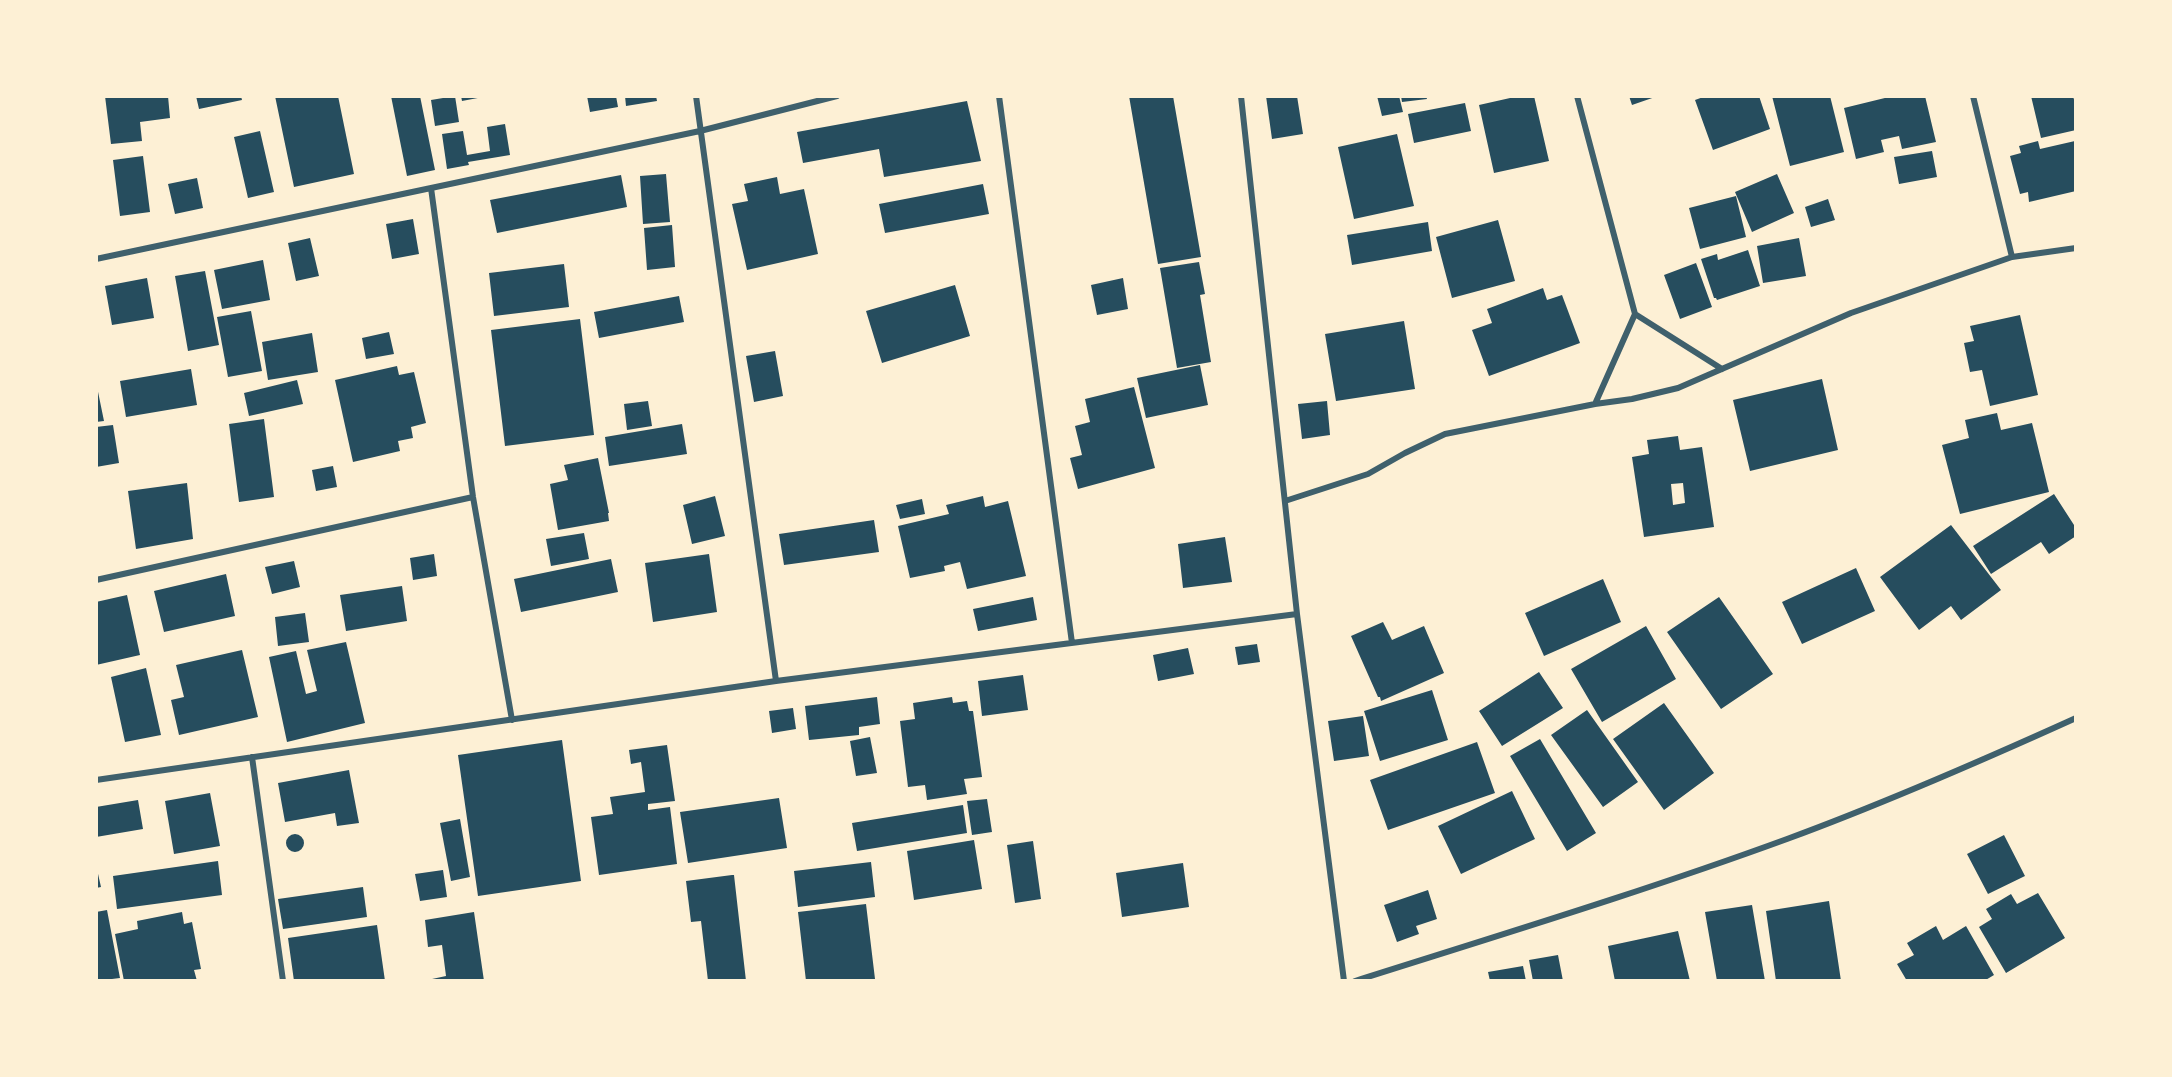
<!DOCTYPE html>
<style>
body{margin:0}
#map{position:relative;width:2172px;height:1077px;overflow:hidden;background:#fdf0d5;font-family:Raleway,sans-serif}
canvas{display:block}
.frame{position:absolute;inset:0;border:98px solid #fdf0d5;pointer-events:none}
</style>
<div id="map">
<canvas width="2172" height="1077"></canvas>
<div class="frame"></div>
</div>
<script>
const g = document.querySelector('canvas').getContext('2d');
g.lineJoin = 'round';
function fill(path, color) {
  g.fillStyle = color;
  g.fill(path, 'evenodd');
}
function trace(path, color, width, dash) {
  g.strokeStyle = color;
  g.lineWidth = width;
  g.lineCap = dash ? 'butt' : 'round';
  g.setLineDash(dash || []);
  g.stroke(path);
}
const building = new Path2D(`
 M105,96H168L170,118L140,122L142,141L111,144Z
 M196,96H241L242,100L199,109Z
 M275,96H338L354,174L294,187Z
 M391,96H420L435,170L407,176Z
 M455,96L459,122L435,126L431,100Z
 M461,96H482L483,97L462,101Z
 M587,96H616L618,107L590,112Z
 M625,96H656L657,101L626,106Z
 M1129,96H1173L1201,257L1158,264Z
 M1266,96H1297L1303,134L1272,139Z
 M1377,96H1399L1403,112L1382,116Z
 M1401,96H1426L1427,99L1402,102Z
 M1519,96H1534L1549,161L1494,173L1479,105Z
 M1629,96H1658L1632,105Z
 M1706,96H1759L1770,129L1713,150L1695,100Z
 M1772,96H1830L1844,152L1790,166Z
 M1893,96H1925L1936,142L1902,149L1899,136L1881,140L1884,152L1856,159L1844,108Z
 M2031,96H2073L2076,107V130L2041,138Z
 M967,101L981,161L884,177L879,149L803,163L797,132Z
 M1465,103L1471,131L1414,143L1408,114Z
 M505,124L510,155L468,162L469,165L447,169L442,134L463,131L467,155L490,151L487,127Z
 M260,131L274,192L248,198L234,137Z
 M1397,134L1414,206L1354,219L1338,147Z
 M2038,141L2040,149L2075,141L2076,191L2029,202L2028,192L2020,194L2010,156L2021,153L2019,146Z
 M1932,151L1937,177L1899,184L1894,157Z
 M143,156L150,212L120,216L113,160Z
 M666,174L670,222L643,224L640,176Z
 M1777,174L1794,213L1752,232L1735,192Z
 M621,175L627,207L497,233L490,200Z
 M777,177L780,194L804,189L818,254L747,270L732,204L748,201L744,184Z
 M197,178L203,208L175,214L168,184Z
 M983,184L989,214L885,233L879,204Z
 M1736,196L1746,237L1700,249L1689,208Z
 M1828,199L1835,220L1811,227L1805,207Z
 M413,219L419,254L392,259L386,224Z
 M1498,220L1515,281L1452,298L1436,237Z
 M1428,222L1432,251L1352,265L1347,235Z
 M672,225L675,267L647,270L644,228Z
 M310,238L319,276L296,281L288,243Z
 M1799,238L1806,276L1763,283L1757,246Z
 M1748,250L1760,286L1717,300L1716,298H1714L1701,259L1717,254L1718,260Z
 M263,260L270,300L222,309L214,270Z
 M1199,262L1205,294L1200,295L1211,362L1177,368L1160,268Z
 M1696,263L1712,307L1680,319L1664,275Z
 M564,264L569,307L494,316L489,273Z
 M205,271L219,345L188,351L175,276Z
 M147,278L154,318L112,325L105,286Z
 M1123,278L1128,309L1097,315L1091,285Z
 M955,285L970,336L882,363L866,311Z
 M1543,288L1547,300L1562,295L1580,343L1489,376L1472,330L1492,323L1487,309Z
 M679,296L684,322L599,338L594,312Z
 M251,311L262,371L228,377L217,317Z
 M2020,315L2038,395L1990,406L1982,370L1970,372L1964,343L1974,341L1970,326Z
 M580,319L594,435L505,446L491,330Z
 M1404,321L1415,389L1336,401L1325,334Z
 M389,332L394,354L366,359L362,338Z
 M312,333L318,372L268,380L262,342Z
 M775,351L783,396L754,402L746,356Z
 M1200,365L1208,405L1146,418L1137,378Z
 M397,366L399,375L414,372L426,423L411,427L413,438L398,441L400,451L353,462L335,380Z
 M191,369L197,405L126,417L120,381Z
 M1822,379L1838,450L1750,471L1733,400Z
 M297,380L303,404L249,416L244,393Z
 M96,382L104,421L96,422Z
 M1134,387L1155,468L1078,489L1070,458L1082,455L1075,426L1090,422L1085,399Z
 M648,401L652,426L627,430L624,404Z
 M1327,401L1330,435L1302,439L1298,404Z
 M1997,413L2001,430L2032,423L2049,492L1960,514L1942,445L1969,438L1965,420Z
 M264,419L274,497L239,502L229,424Z
 M682,424L687,454L609,466L605,437Z
 M113,425L119,463L96,467V427Z
 M1678,436L1680,450L1702,447L1714,527L1644,537L1632,457L1649,454L1647,440ZM1683,483L1685,503L1673,505L1671,484Z
 M598,458L609,513H608L609,521L558,530L550,484L568,480L564,465Z
 M333,466L337,487L316,491L312,470Z
 M187,483L193,539L136,549L128,491Z
 M2054,494L2074,525L2076,536L2049,554L2041,542L1991,574L1973,546Z
 M715,496L725,536L692,544L683,505Z
 M983,496L985,507L1008,501L1026,576L967,589L960,562L944,566L945,571L910,578L898,526L949,514L946,505Z
 M922,499L925,514L900,519L896,505Z
 M874,520L879,552L784,565L779,534Z
 M1951,525L2001,590L1961,620L1951,606L1919,630L1880,577Z
 M584,533L589,559L551,566L546,539Z
 M1225,537L1232,582L1183,588L1178,544Z
 M434,554L437,576L413,580L410,558Z
 M709,554L717,612L653,622L645,563Z
 M611,559L618,592L521,612L514,579Z
 M294,561L300,587L272,594L265,567Z
 M1856,568L1875,611L1802,644L1782,602Z
 M226,574L235,616L164,632L154,591Z
 M1603,579L1621,622L1544,656L1525,613Z
 M402,586L407,621L346,631L340,595Z
 M127,595L140,655L96,665V602Z
 M1033,597L1037,620L978,631L973,609Z
 M1719,597L1773,674L1721,709L1667,632Z
 M305,613L309,642L278,646L275,617Z
 M1383,622L1392,640L1424,626L1444,673L1381,701L1380,697H1378L1351,636Z
 M1646,626L1676,679L1602,722L1571,669Z
 M346,642L365,723L287,742L269,657L296,651L306,694L317,691L307,650Z
 M1257,644L1260,662L1238,665L1235,647Z
 M1188,648L1194,674L1158,681L1153,655Z
 M242,650L258,717L179,735L171,700L184,697L176,665Z
 M146,668L161,735L125,742L111,677Z
 M1539,672L1563,708L1502,746L1479,711Z
 M1023,675L1028,710L982,716L978,681Z
 M1432,690L1448,740L1380,761L1364,711Z
 M877,697L880,724L859,727V735L809,740L805,706Z
 M952,697L953,703L967,701L969,711H973L982,777L964,779L967,794L927,800L925,785L908,787L900,721L915,719L913,703Z
 M1664,703L1714,773L1664,810L1613,739Z
 M793,708L796,729L772,733L769,711Z
 M1587,710L1638,782L1603,807L1551,735Z
 M1363,716L1369,756L1334,761L1328,721Z
 M870,737L877,773L856,776L850,741Z
 M1540,739L1596,833L1567,851L1510,756Z
 M562,740L581,881L478,896L458,755Z
 M1477,742L1495,793L1388,830L1370,780Z
 M667,745L675,801L648,804V810L670,807L677,864L599,875L591,817L613,814L610,797L645,792L641,762L631,764L629,750Z
 M349,770L359,823L337,826L335,813L285,822L278,783Z
 M1512,791L1535,839L1461,874L1438,826Z
 M210,793L220,846L174,854L165,801Z
 M779,798L787,848L688,863L680,812Z
 M987,799L992,832L972,835L967,801Z
 M138,800L143,829L96,837V807Z
 M963,805L967,833L857,851L852,823Z
 M460,819L470,877L451,881L440,823Z
 M286 843a9 9 0 1 1 18 0a9 9 0 1 1-18 0Z
 M2004,835L2025,876L1988,894L1967,854Z
 M974,840L982,889L914,900L907,851Z
 M1033,841L1041,899L1015,903L1007,845Z
 M218,861L222,895L117,909L113,876Z
 M871,862L875,897L798,907L794,871Z
 M1183,863L1189,907L1122,917L1116,873Z
 M96,865L101,887L96,888Z
 M443,870L447,897L420,901L415,874Z
 M732,875H734L746,981H708L701,921L691,922L686,881Z
 M363,887L367,917L283,929L278,899Z
 M1428,890L1437,919L1416,926L1419,934L1397,942L1384,905Z
 M2038,893L2065,938L2006,973L1979,927L1992,919L1986,909L2011,894L2017,904Z
 M1829,901L1841,981H1776L1766,911Z
 M866,904L875,979L806,981L798,912Z
 M1752,905L1765,981H1717L1705,912Z
 M107,910L120,978L96,981V912Z
 M182,912L184,924L192,922L201,969L194,970L197,981H124L115,934L138,929L137,921Z
 M474,912L484,981H433L432,979L446,976L442,945L428,947L425,920Z
 M377,925L385,981H294L288,938Z
 M1936,926L1943,940L1966,926L1994,975L1984,981H1907L1897,964L1914,955L1907,943Z
 M1678,931L1690,981H1615L1608,946Z
 M1558,955L1563,981H1533L1529,960Z
 M1523,966L1526,981H1490L1488,972Z`);
const minor = new Path2D(`
 M696,96L776,681
 M999,96L1072,643
 M1241,96L1297,614L1344,981
 M1577,96L1635,314L1595,404
 M1973,96L2012,257
 M431,188L473,497L512,720
 M96,259L700,131L837,96
 M1635,314L1722,369
 M1285,501L1368,474L1405,453L1445,434L1595,404L1632,399L1678,388L1851,313L2012,257L2076,248
 M96,580L473,497
 M252,757L283,981
 M96,780L776,681L1297,614
 M1355,981C1500,935 1645,891 1787,839C1885,803 1981,761 2076,718`);
fill(building, '#264d5e');
trace(minor, '#3f606c', 6);
</script>
